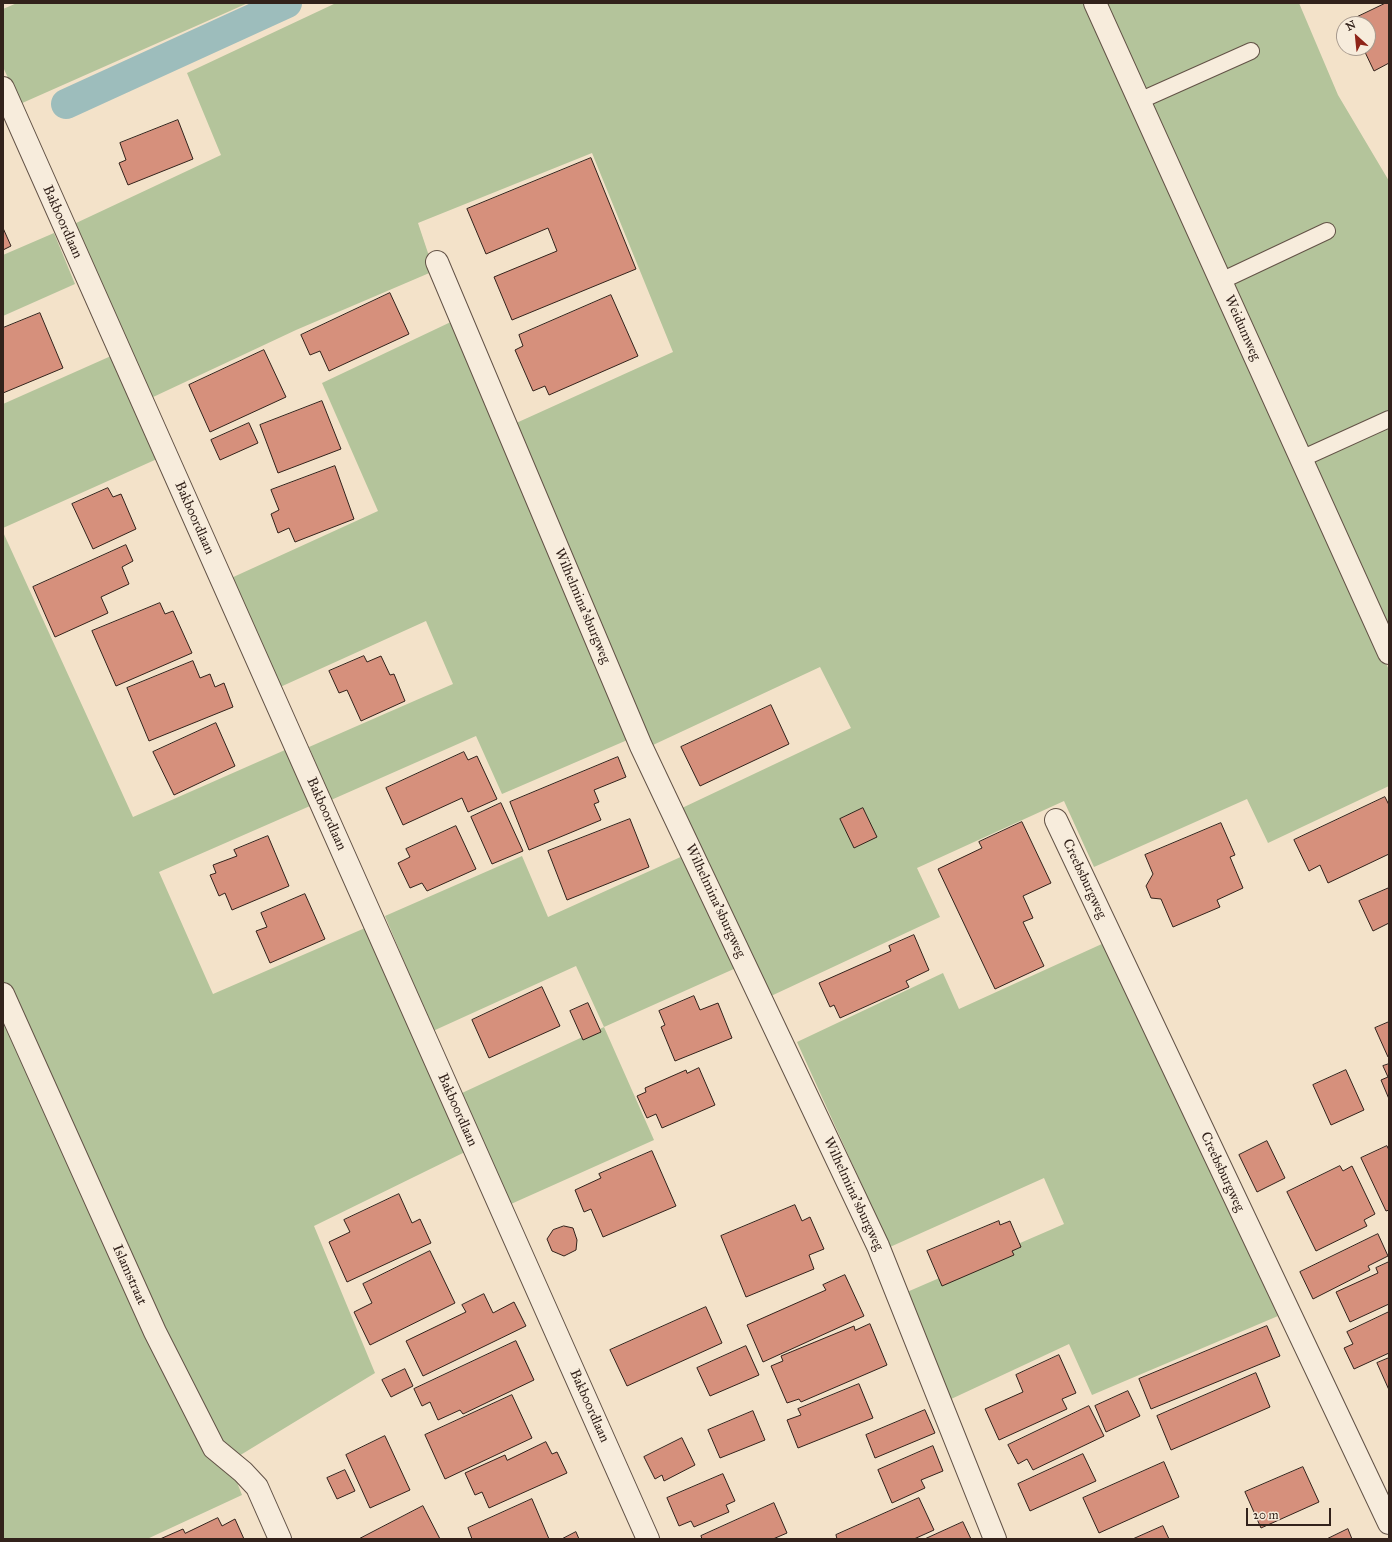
<!DOCTYPE html>
<style>
body{margin:0}
#map{position:relative;width:1392px;height:1542px;overflow:hidden;background:#f3e2c9;font-family:"IM FELL Great Primer",serif}
canvas{display:block}
.frame{position:absolute;inset:0;border:4px solid #32221b;pointer-events:none}
.north{position:absolute;left:1336px;top:16px;width:40px;height:40px;box-sizing:border-box;background:#f7ecdc;border:1px solid #a89b8f;border-radius:50%;rotate:333deg;font-size:11px;font-weight:700;line-height:16px;text-align:center;color:#32221b}
.north::after{content:'';display:block;margin:auto;width:14px;height:18px;background:#8f2418;clip-path:polygon(50% 0,100% 100%,50% 72%,0 100%)}
.scale{position:absolute;left:1246px;top:1508px;width:85px;height:18px;box-sizing:border-box;border:2px solid #32221b;border-top:0;padding-left:5px;font-size:12px;line-height:14px;white-space:nowrap;color:#32221b;-webkit-text-stroke:3px #f7ecdc;paint-order:stroke}
</style>
<div id="map">
<canvas width="1392" height="1542"></canvas>
<div class="frame"></div>
<div class="north">N</div>
<div class="scale">20 m</div>
</div>
<script>
const g = document.querySelector('canvas').getContext('2d');
g.lineJoin = 'round';
function fill(path, color) {
  g.fillStyle = color;
  g.fill(path, 'evenodd');
}
function trace(path, color, width, dash) {
  g.strokeStyle = color;
  g.lineWidth = width;
  g.lineCap = dash ? 'butt' : 'round';
  g.setLineDash(dash || []);
  g.stroke(path);
}
function drawText(font, color, halo, rows, align = 'center') {
  g.font = font + ' "IM FELL Great Primer",serif';
  g.lineWidth = 3.5;
  g.setLineDash([]);
  g.textBaseline = 'middle';
  g.strokeStyle = halo;
  g.fillStyle = color;
  for (const [text, x, y, turn = 0] of rows) {
    g.save();
    g.translate(x, y);
    g.rotate((+turn || 0) * Math.PI / 180);
    g.textAlign = isNaN(turn) ? turn : align;
    if (halo) g.strokeText(text, 0, 0);
    g.fillText(text, 0, 0);
    g.restore();
  }
}
const green = new Path2D(`
 M17,3H248L20,104L3,67V9Z
 M336,3H1086L1389,670V786L1268,843L1247,799L1094,867L1064,801L917,868L940,917L771,996L682,808L851,728L820,667L653,745L514,424L673,352L592,153L418,223L434,271L296,330L151,398L74,224L221,155L187,73Z
 M1100,3H1299L1338,95L1389,181V637Z
 M54,233L75,284L3,316V255Z
 M455,320L632,738L502,794L476,736L331,800L309,747L453,684L426,621L278,688L229,579L378,511L322,383Z
 M111,356L157,459L3,528V404Z
 M3,532L133,817L285,750L310,806L159,872L213,994L365,928L467,1151L314,1226L375,1373L229,1462L242,1495L147,1539H3Z
 M685,855L736,968L604,1027L654,1140L511,1204L462,1093L604,1027L576,966L433,1031L385,916L522,856L548,917Z
 M1104,943L1278,1316L1092,1395L1069,1344L949,1400L907,1292L1064,1224L1044,1178L890,1247L797,1042L943,973L959,1009Z`);
const canal = new Path2D(`
 M66,104L287,3`);
const building = new Path2D(`
 M1386,3H1389V63L1374,71L1363,48H1368V24H1351L1349,21Z
 M178,120L193,159L128,185L119,163L126,160L120,143Z
 M591,158L636,269L512,320L494,277L557,251L548,228L486,254L467,209Z
 M3,228L11,246L3,250Z
 M390,293L409,334L329,371L320,351L310,355L301,335Z
 M611,295L638,356L549,395L545,386L533,391L515,350L523,346L519,335Z
 M40,313L63,368L3,393V328Z
 M264,350L286,397L210,432L189,385Z
 M322,401L341,449L278,473L260,425Z
 M249,423L258,443L220,460L211,440Z
 M335,466L354,519L295,542L289,528L278,533L271,514L279,510L271,490Z
 M108,488L113,497L121,494L136,529L93,549L72,504Z
 M126,545L133,561L122,567L129,584L101,597L108,613L55,637L33,587Z
 M160,603L165,614L173,611L192,653L116,686L92,631Z
 M364,656L367,662L381,656L390,675L394,674L405,701L361,721L347,690L339,693L329,671Z
 M193,661L200,678L210,674L215,687L224,683L233,707L149,741L127,688Z
 M771,705L789,744L700,786L681,747Z
 M216,723L235,766L174,795L153,752Z
 M464,752L468,760L477,756L497,799L468,812L462,798L403,825L386,788Z
 M618,757L626,777L594,790L599,802L594,804L601,820L529,850L510,802Z
 M1385,797L1389,805V854L1328,883L1320,865L1309,871L1294,840Z
 M501,803L523,851L492,864L471,817Z
 M863,808L877,837L854,848L840,819Z
 M630,819L649,867L567,900L548,851Z
 M1022,822L1051,883L1023,896L1033,918L1023,922L1044,966L995,989L938,869L982,848L979,842Z
 M1221,823L1235,855L1230,857L1243,888L1217,900L1220,907L1173,927L1161,899L1151,898L1146,886L1153,874L1145,855Z
 M456,826L476,869L427,891L422,883L410,888L398,863L410,857L406,849Z
 M268,836L289,886L232,910L225,893L219,896L210,875L216,873L213,865L237,856L234,850Z
 M1389,888V923L1373,931L1359,901Z
 M305,894L325,939L270,963L256,931L267,927L261,913Z
 M914,935L929,970L906,981L909,987L840,1018L834,1005L830,1007L819,983L891,951L889,946Z
 M542,987L560,1026L489,1058L472,1020Z
 M694,996L700,1010L718,1003L732,1038L675,1061L661,1027L665,1025L659,1011Z
 M588,1003L601,1032L583,1040L570,1011Z
 M1389,1022V1056L1388,1057L1375,1028Z
 M1389,1064V1099L1381,1080L1388,1077L1383,1066Z
 M699,1068L715,1105L662,1128L656,1114L647,1118L637,1096L646,1092L645,1088L686,1070L687,1073Z
 M1346,1070L1364,1110L1331,1125L1313,1085Z
 M1267,1141L1285,1178L1257,1192L1239,1155Z
 M1387,1146L1389,1150V1210L1386,1211L1361,1158Z
 M652,1151L676,1206L603,1237L591,1209L584,1212L575,1190L601,1178L599,1174Z
 M1340,1166L1343,1171L1352,1166L1375,1214L1364,1220L1367,1226L1316,1251L1287,1192Z
 M399,1194L412,1223L420,1219L431,1243L347,1282L329,1242L350,1232L344,1220Z
 M795,1205L802,1221L810,1217L824,1249L809,1255L814,1269L746,1297L721,1236Z
 M999,1221L1000,1225L1010,1221L1021,1247L1012,1251L1014,1255L942,1286L927,1251Z
 M564,1226L573,1228L577,1240L576,1250L564,1256L552,1251L547,1239L553,1230Z
 M1378,1234L1388,1256L1368,1266L1370,1270L1313,1299L1300,1272Z
 M430,1251L455,1303L370,1345L354,1312L372,1303L363,1284Z
 M1389,1262V1304L1350,1322L1336,1292L1378,1273L1376,1268Z
 M845,1275L864,1316L763,1362L747,1325L826,1290L823,1285Z
 M484,1294L493,1313L514,1302L526,1326L423,1376L406,1341L466,1312L462,1305Z
 M706,1307L722,1343L627,1386L610,1350Z
 M1389,1312V1353L1354,1369L1344,1348L1353,1344L1347,1332Z
 M870,1324L887,1365L801,1402L799,1399L787,1403L771,1366L783,1361L781,1356L854,1326L855,1330Z
 M1267,1326L1280,1356L1151,1409L1139,1379Z
 M516,1341L534,1380L463,1414L460,1410L438,1420L430,1402L422,1406L414,1389Z
 M746,1346L759,1375L710,1396L697,1368Z
 M1059,1355L1076,1393L1062,1399L1067,1409L999,1440L985,1409L1023,1392L1016,1375Z
 M1389,1358V1390L1377,1363Z
 M405,1369L413,1386L391,1397L382,1380Z
 M1256,1373L1270,1407L1171,1450L1157,1416Z
 M859,1384L873,1418L798,1448L787,1420L801,1415L798,1409Z
 M1128,1391L1140,1416L1106,1432L1095,1406Z
 M512,1395L532,1438L445,1479L425,1435Z
 M1089,1406L1104,1436L1033,1470L1027,1459L1018,1464L1008,1445Z
 M925,1410L935,1433L875,1458L866,1435Z
 M753,1411L765,1440L720,1458L708,1430Z
 M385,1436L410,1490L370,1508L346,1455Z
 M682,1438L695,1465L664,1481L662,1475L655,1479L644,1457Z
 M546,1442L552,1454L557,1452L567,1473L489,1508L482,1492L475,1495L465,1473L505,1455L507,1460Z
 M933,1446L943,1471L921,1480L925,1488L892,1503L878,1470Z
 M1083,1454L1096,1481L1030,1511L1018,1484Z
 M1164,1462L1179,1497L1099,1533L1083,1498Z
 M1303,1467L1319,1502L1261,1528L1245,1492Z
 M345,1470L355,1491L337,1499L327,1478Z
 M723,1474L735,1501L726,1505L729,1512L694,1527L691,1521L679,1526L667,1498Z
 M919,1498L934,1530L914,1539H837L836,1535Z
 M532,1499L549,1539H472L468,1528Z
 M774,1503L787,1533L773,1539H702L701,1536Z
 M423,1506L440,1539H359Z
 M218,1518L222,1526L235,1519L244,1539H160L183,1529L185,1533Z
 M963,1522L971,1539H925Z
 M1163,1526L1169,1539H1133Z
 M1348,1529L1352,1539H1327Z
 M576,1532L579,1539H562Z`);
const lane = new Path2D(`
 M1139,101L1251,51
 M1221,281L1327,231
 M1301,459L1389,419`);
const street = new Path2D(`
 M1095,3L1389,653
 M3,88L648,1539
 M437,262L641,746L878,1246L995,1539
 M1056,820L1389,1523
 M3,994L155,1332L214,1448L243,1472L257,1487L280,1539`);
const streetNames = [
 ["Bakboordlaan",62,222,66],
 ["Weidumweg",1242,328,66],
 ["Bakboordlaan",194,518,66],
 ["Wilhelmina'sburgweg",582,606,67],
 ["Bakboordlaan",326,814,66],
 ["Creebsburgweg",1084,879,65],
 ["Wilhelmina'sburgweg",715,901,65],
 ["Bakboordlaan",457,1110,66],
 ["Creebsburgweg",1222,1172,65],
 ["Wilhelmina'sburgweg",853,1194,65],
 ["Islamstraat",129,1275,66],
 ["Bakboordlaan",589,1406,66]
];
fill(green, '#b4c49b');
trace(canal, '#9dbdbc', 30);
fill(building, '#d6907c');
trace(building, '#32221b', 1);
trace(lane, '#625246', 18);
trace(street, '#625246', 24);
trace(lane, '#f7ecdc', 16);
trace(street, '#f7ecdc', 22);
drawText('14px', '#32221b', '#f7ecdc', streetNames);
</script>
